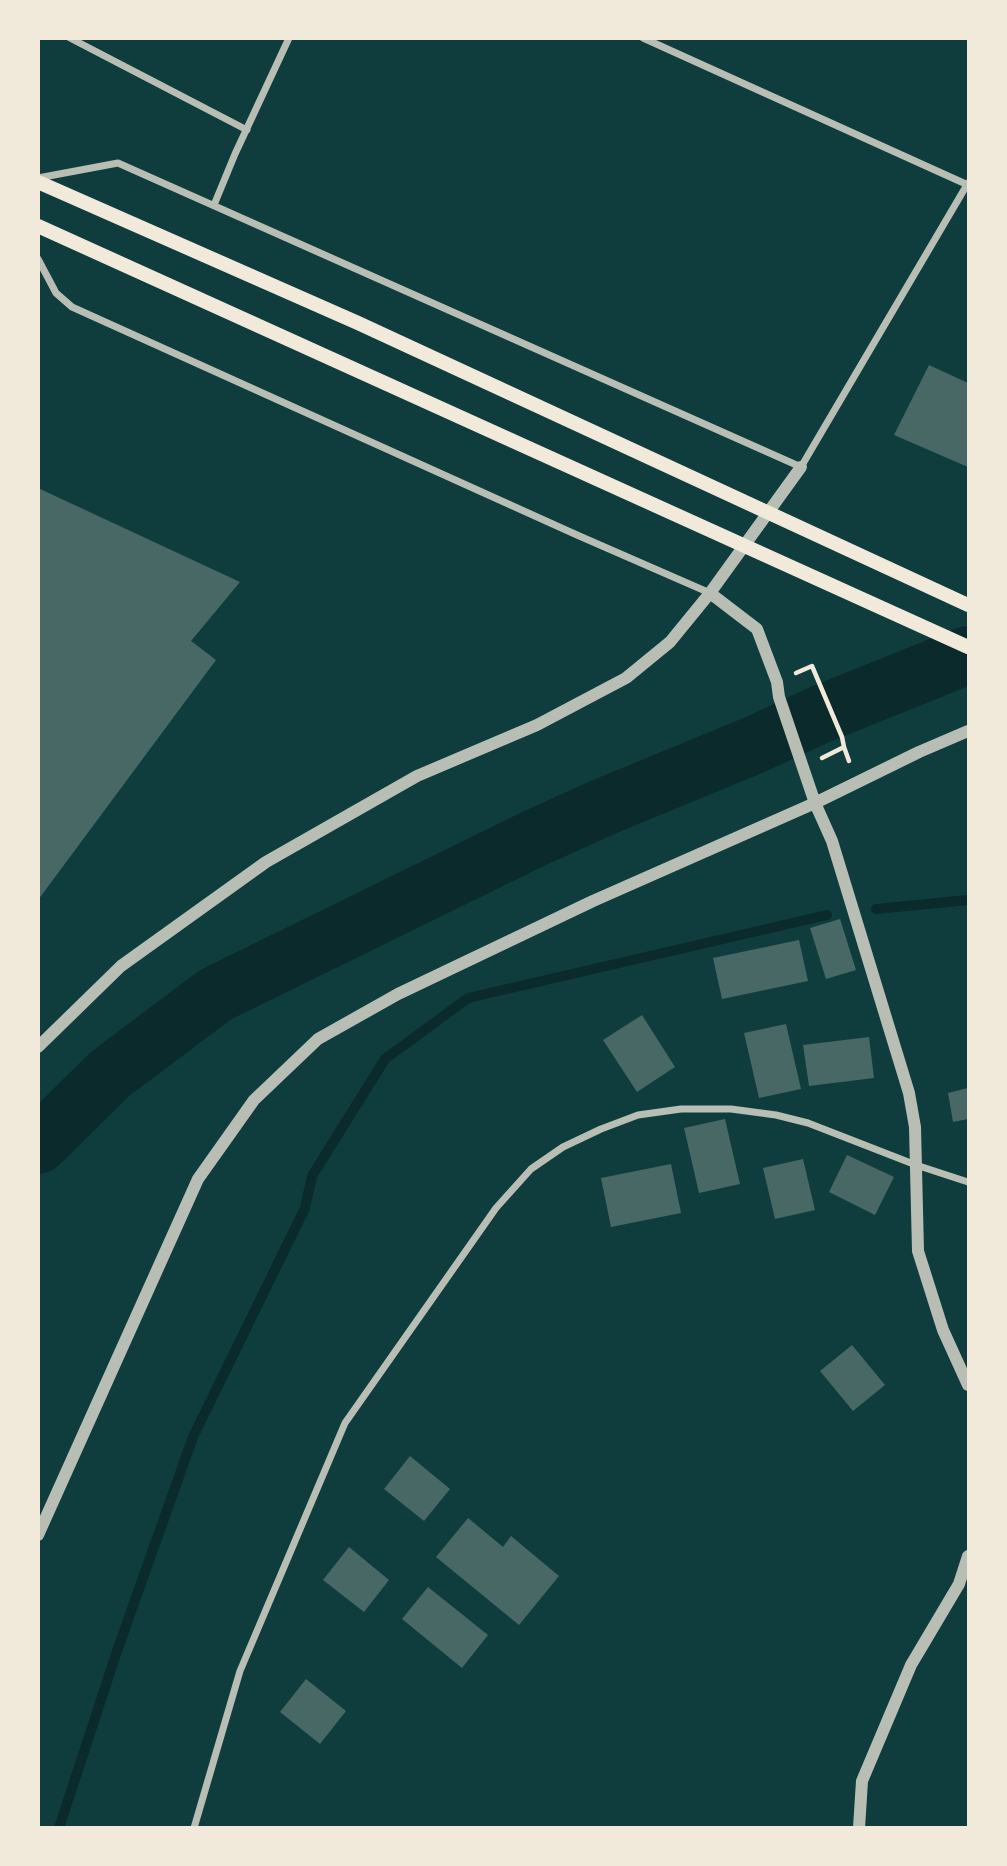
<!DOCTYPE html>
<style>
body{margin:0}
#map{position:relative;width:1007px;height:1866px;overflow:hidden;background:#0f3d3e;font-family:"Zilla Slab",serif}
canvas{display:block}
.frame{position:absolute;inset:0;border:40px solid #f1e9da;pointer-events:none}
</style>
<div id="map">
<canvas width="1007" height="1866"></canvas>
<div class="frame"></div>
</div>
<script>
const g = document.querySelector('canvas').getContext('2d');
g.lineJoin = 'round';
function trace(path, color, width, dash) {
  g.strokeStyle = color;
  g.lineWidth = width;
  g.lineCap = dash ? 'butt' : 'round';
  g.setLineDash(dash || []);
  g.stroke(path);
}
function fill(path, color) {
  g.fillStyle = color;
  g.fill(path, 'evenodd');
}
const stream = new Path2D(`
 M876,909L968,900
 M59,1828L117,1651L193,1437L305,1208L312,1176L385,1059L468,998L827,915`);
const river = new Path2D(`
 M38,1145L110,1074L215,995L535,838L606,806L754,745L821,714L968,655`);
const building = new Path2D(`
 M929,365L968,383V467L894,435Z
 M38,488L240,582L191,641L216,660L38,900Z
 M840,919L856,970L826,979L810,928Z
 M799,940L808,981L722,999L713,958Z
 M642,1015L675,1067L637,1092L603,1040Z
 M786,1024L801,1089L759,1098L744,1033Z
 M869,1037L874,1078L809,1086L803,1045Z
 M968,1088V1119L953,1122L948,1093Z
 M725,1119L740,1184L699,1193L684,1128Z
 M847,1155L894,1177L875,1215L829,1192Z
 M803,1159L815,1210L775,1219L763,1168Z
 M671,1164L681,1213L611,1227L601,1178Z
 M852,1345L885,1385L853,1411L820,1371Z
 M410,1456L450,1489L424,1521L384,1489Z
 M468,1518L503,1547L511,1536L559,1576L519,1625L436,1557Z
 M349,1547L389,1580L364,1612L323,1580Z
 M428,1587L488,1635L462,1668L402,1619Z
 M306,1679L346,1711L320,1744L280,1712Z`);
const path = new Path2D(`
 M796,673L812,666L842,737L844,747L849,761
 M822,758L844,747`);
const minor = new Path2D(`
 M70,38L247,130
 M643,38L968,185
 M38,178L118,163L801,467L968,183
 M214,205L235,154L289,38
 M38,259L56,293L72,307L577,535L710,593
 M194,1828L240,1671L345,1423L496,1208L531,1169L563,1147L601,1129L638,1115L681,1109H731L776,1115L808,1123L916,1165L968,1182`);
const tertiary = new Path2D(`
 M710,593L757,629L777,682L779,697L815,803L832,841L909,1093L915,1127L918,1251L943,1330L968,1385
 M38,1047L121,966L266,862L417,776L537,725L626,678L670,642L710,593L801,467
 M38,1535L198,1179L254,1100L318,1039L398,994L593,901L815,803L919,752L968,731
 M859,1828L862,1781L911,1665L959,1584L968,1556`);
const secondary = new Path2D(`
 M38,182L358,323L968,605
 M38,226L968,647`);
trace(stream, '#0a2a2b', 10);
trace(river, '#0a2a2b', 58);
fill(building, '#486865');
trace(path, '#f1e9da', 4.5);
trace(minor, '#b8beb3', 7);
trace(tertiary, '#b8beb3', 12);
trace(secondary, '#f1e9da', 14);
</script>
